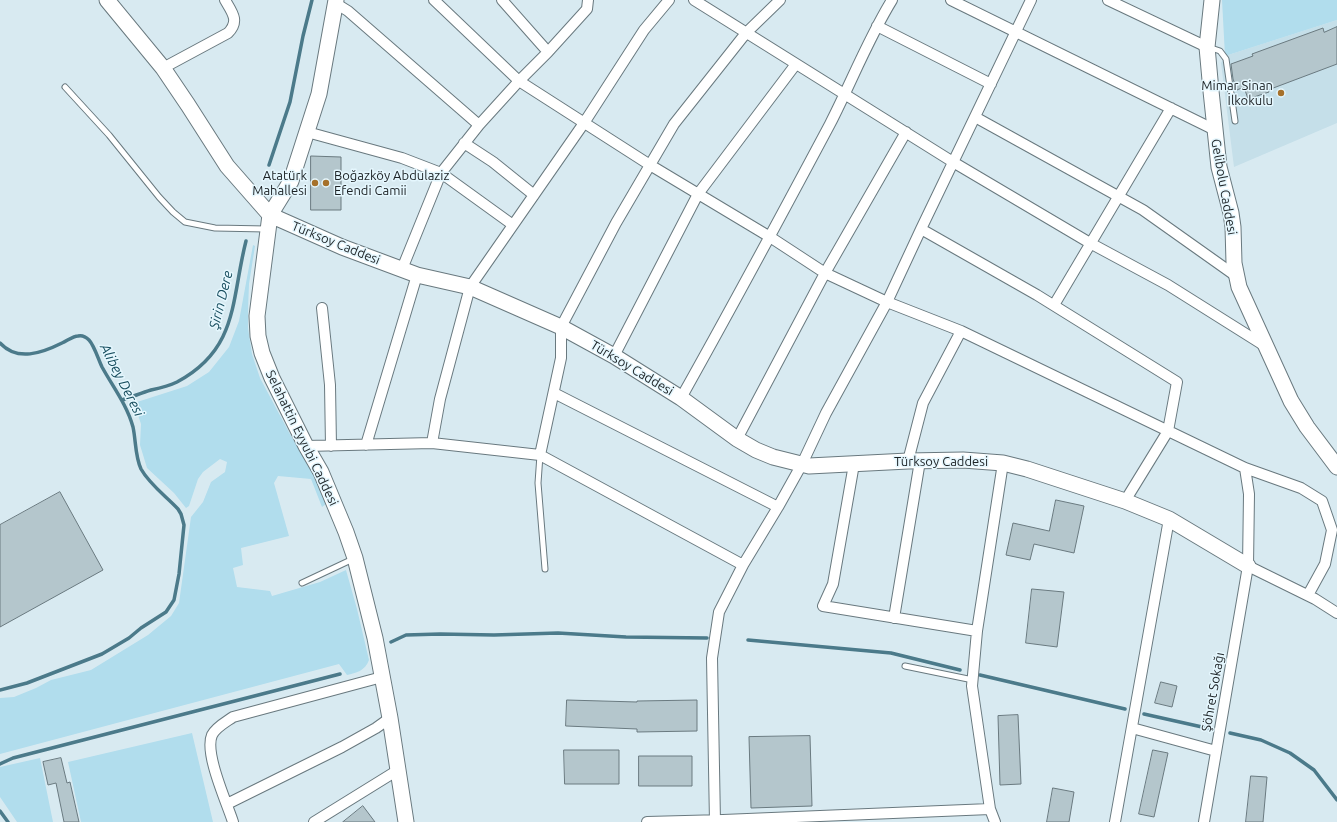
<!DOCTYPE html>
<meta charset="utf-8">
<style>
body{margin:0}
canvas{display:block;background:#d8eaf1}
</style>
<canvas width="1337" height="822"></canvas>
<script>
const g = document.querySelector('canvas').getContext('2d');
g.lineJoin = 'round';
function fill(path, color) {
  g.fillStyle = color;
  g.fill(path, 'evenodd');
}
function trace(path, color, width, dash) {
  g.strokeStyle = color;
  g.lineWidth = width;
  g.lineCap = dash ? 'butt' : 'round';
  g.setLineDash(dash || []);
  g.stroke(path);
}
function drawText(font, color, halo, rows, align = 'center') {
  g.font = font + ' Ubuntu,sans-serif';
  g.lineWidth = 3;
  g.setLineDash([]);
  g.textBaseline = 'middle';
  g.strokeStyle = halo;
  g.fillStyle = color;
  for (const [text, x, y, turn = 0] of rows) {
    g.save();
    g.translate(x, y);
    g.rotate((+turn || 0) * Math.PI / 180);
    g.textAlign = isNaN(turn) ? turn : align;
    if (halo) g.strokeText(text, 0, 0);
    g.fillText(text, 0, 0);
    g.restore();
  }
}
const built = new Path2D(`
 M1337,20V123L1234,167L1221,63L1225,56Z`);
const green = new Path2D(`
 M1222,0H1337V20L1225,56Z
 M253,245L255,246L249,284L248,310V328L252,354L260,378L291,436L311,469L326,504L322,507L311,479L278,476L274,483L289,536L241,548L243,565L233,568L237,587L270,591L272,596L320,582L346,570L357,609L369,660C365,671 356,673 347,675L339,664L0,754V698L14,697L36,688L51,680L91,670L148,635L171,616L179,603L191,517L203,502L211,482L225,472L227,462L220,459L203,472L198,479L189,506L186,508L174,493L147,468L140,445L141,424L134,403L187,386L209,372L229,347L239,321Z
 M192,733L213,822H81L68,762Z
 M40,758L53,822H17L0,797V767Z`);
const stream = new Path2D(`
 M269,165L290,102L303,36L312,0
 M0,343C17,362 42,353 62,343C67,341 73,336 78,336C82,335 86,337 89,340C94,345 99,361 102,367C113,387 127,405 133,427C136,441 135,456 141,469C150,485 166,496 178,509L181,514L184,525L179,574L174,600L166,612L141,628L129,638L102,654L27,683L0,690
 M122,400C132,397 141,393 151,390C160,388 169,386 177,382C239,349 231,299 246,241
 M748,640L891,653L960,670
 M391,642L406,635L440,634L494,635L558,633L626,637L707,638
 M980,675L1125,709
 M1144,714L1211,729
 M1230,733L1261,740L1290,753L1314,770L1337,800
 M0,764L13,758L340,674
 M0,811L8,822`);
const building = new Path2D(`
 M1337,27V64L1268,90L1269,92L1248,99L1244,87L1237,90L1233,79L1231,64L1253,56L1252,54L1323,28L1324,32Z
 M311,156L341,157V210H311Z
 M60,492L103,570L0,627V525Z
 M1056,500L1084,506L1074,553L1034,544L1030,560L1006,555L1013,523L1049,531Z
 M1032,589L1064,592L1057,647L1026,643Z
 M1161,682L1177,686L1172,707L1155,703Z
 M567,700L637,702V701L697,700V731L637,732V729L566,726Z
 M1018,715L1021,784L1000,785L998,716Z
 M810,736L812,806L751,808L749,737Z
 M564,750H619V784H565Z
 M1153,750L1168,753L1154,817L1139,814Z
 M639,756H692V786H639Z
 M61,758L67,783L70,782L79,822H64L56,783L48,785L43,762Z
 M1251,776L1267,777L1263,822H1246Z
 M1053,788L1074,792L1069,822H1047Z
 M363,806L375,822H343Z`);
const lane = new Path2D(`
 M1208,47L1220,51L1226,59L1235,121
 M65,87L109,135L159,197L173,212L185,222L215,228L266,229
 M540,455L538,483L545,569
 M302,583L353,559
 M905,666L973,680`);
const street = new Path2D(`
 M434,0L519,81L650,165L770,237L825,273L887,302L961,331L1245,468L1301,488L1322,501L1332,530L1325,564L1308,595
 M502,0L548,52
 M694,0L953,162L1090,243L1168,285L1265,346
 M951,0L1215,130
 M1108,0L1207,47
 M335,3L348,11L479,125
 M877,26L991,84
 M163,68L228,33C240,21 232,12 225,0
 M975,117L1143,210L1236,276
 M307,132L402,158L441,173L513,225
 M464,143L493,162L534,195
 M921,229L1037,295L1177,382L1168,431L1125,501
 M402,269L441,173L479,125L519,81L548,52L587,9L588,0
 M1054,305L1171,108
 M322,308L330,385L331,446
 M614,356L698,194L796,64
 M554,393L778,507
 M681,398C732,307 781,216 830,124C851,83 868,39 892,0
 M737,439L825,273L906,132
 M432,443L440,399L470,287L584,123L644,30L669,0
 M366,445L417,275
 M306,446L432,443L540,455L743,565
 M540,455L561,358V327L616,223L674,124L746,33L780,0
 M908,461L923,403L961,331
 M854,464L833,584L823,606L977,631
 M1248,566L1315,599L1337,613
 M894,618L920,461
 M1132,728L1216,751
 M227,804L342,747L376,728L390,718
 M233,822C227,803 204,753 212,735C216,727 226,722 233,717L382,677
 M314,822L398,770
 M647,822L723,820L990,809
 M715,822L712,658L719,612L743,565L778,507L802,464L826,413L887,302L921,229L1031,0
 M995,822L990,809L972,686L977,631L1003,463
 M1115,822L1169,519
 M1204,822L1248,566L1249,494L1245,468`);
const secondary = new Path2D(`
 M107,0L163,68L188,105L227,166L270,215L342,247L417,275L470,287L561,327L614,356L681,398L737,439L756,450L773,457L809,466L908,461L963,460L1003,463L1027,469L1125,501L1169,519L1248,566
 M336,0L319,94L291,181L270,215L257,316L258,336L262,353L272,378L306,446L321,472L346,532L355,558L375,638L390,718L406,822
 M1212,0L1207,47L1211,91L1219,167L1231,213L1233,227L1234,263L1239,287L1291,401L1307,427L1337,467`);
const markers = [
 [1281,93,4,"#a6712b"],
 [315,183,4,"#a6712b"],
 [326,183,4,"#a6712b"]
];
const poiNames = [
 ["Mimar Sinan",1273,86],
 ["İlkokulu",1273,101],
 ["Atatürk",307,176],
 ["Mahallesi",307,191],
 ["Boğazköy Abdulaziz",334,176,"left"],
 ["Efendi Camii",334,191,"left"]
];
const streetNames = [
 ["Gelibolu Caddesi",1224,187,80],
 ["Türksoy Caddesi",336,243,22],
 ["Türksoy Caddesi",632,368,31],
 ["Selahattin Eyyubi Caddesi",302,438,64],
 ["Türksoy Caddesi",941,462],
 ["Şöhret Sokağı",1213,692,-80]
];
const waterNames = [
 ["Şirin Dere",221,300,-76],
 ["Alibey Deresi",122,380,63]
];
fill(built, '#c5dfe9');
fill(green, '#b1dded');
trace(stream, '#4b7a8a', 3.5);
fill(building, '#b4c6cc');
trace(building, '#6a7a80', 1);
trace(lane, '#69797f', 7);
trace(street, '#69797f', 12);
trace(secondary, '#69797f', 17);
trace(lane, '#fff', 5);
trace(street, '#fff', 10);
trace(secondary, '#fff', 15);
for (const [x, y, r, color] of markers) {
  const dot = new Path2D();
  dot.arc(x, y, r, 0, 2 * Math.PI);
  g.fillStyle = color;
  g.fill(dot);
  trace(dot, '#e5f7fe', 1.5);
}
drawText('13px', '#1c2225', '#e5f7fe', poiNames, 'right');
drawText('13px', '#1c2225', '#e5f7fe', streetNames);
drawText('italic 14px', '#164c5d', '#e5f7fe', waterNames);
</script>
